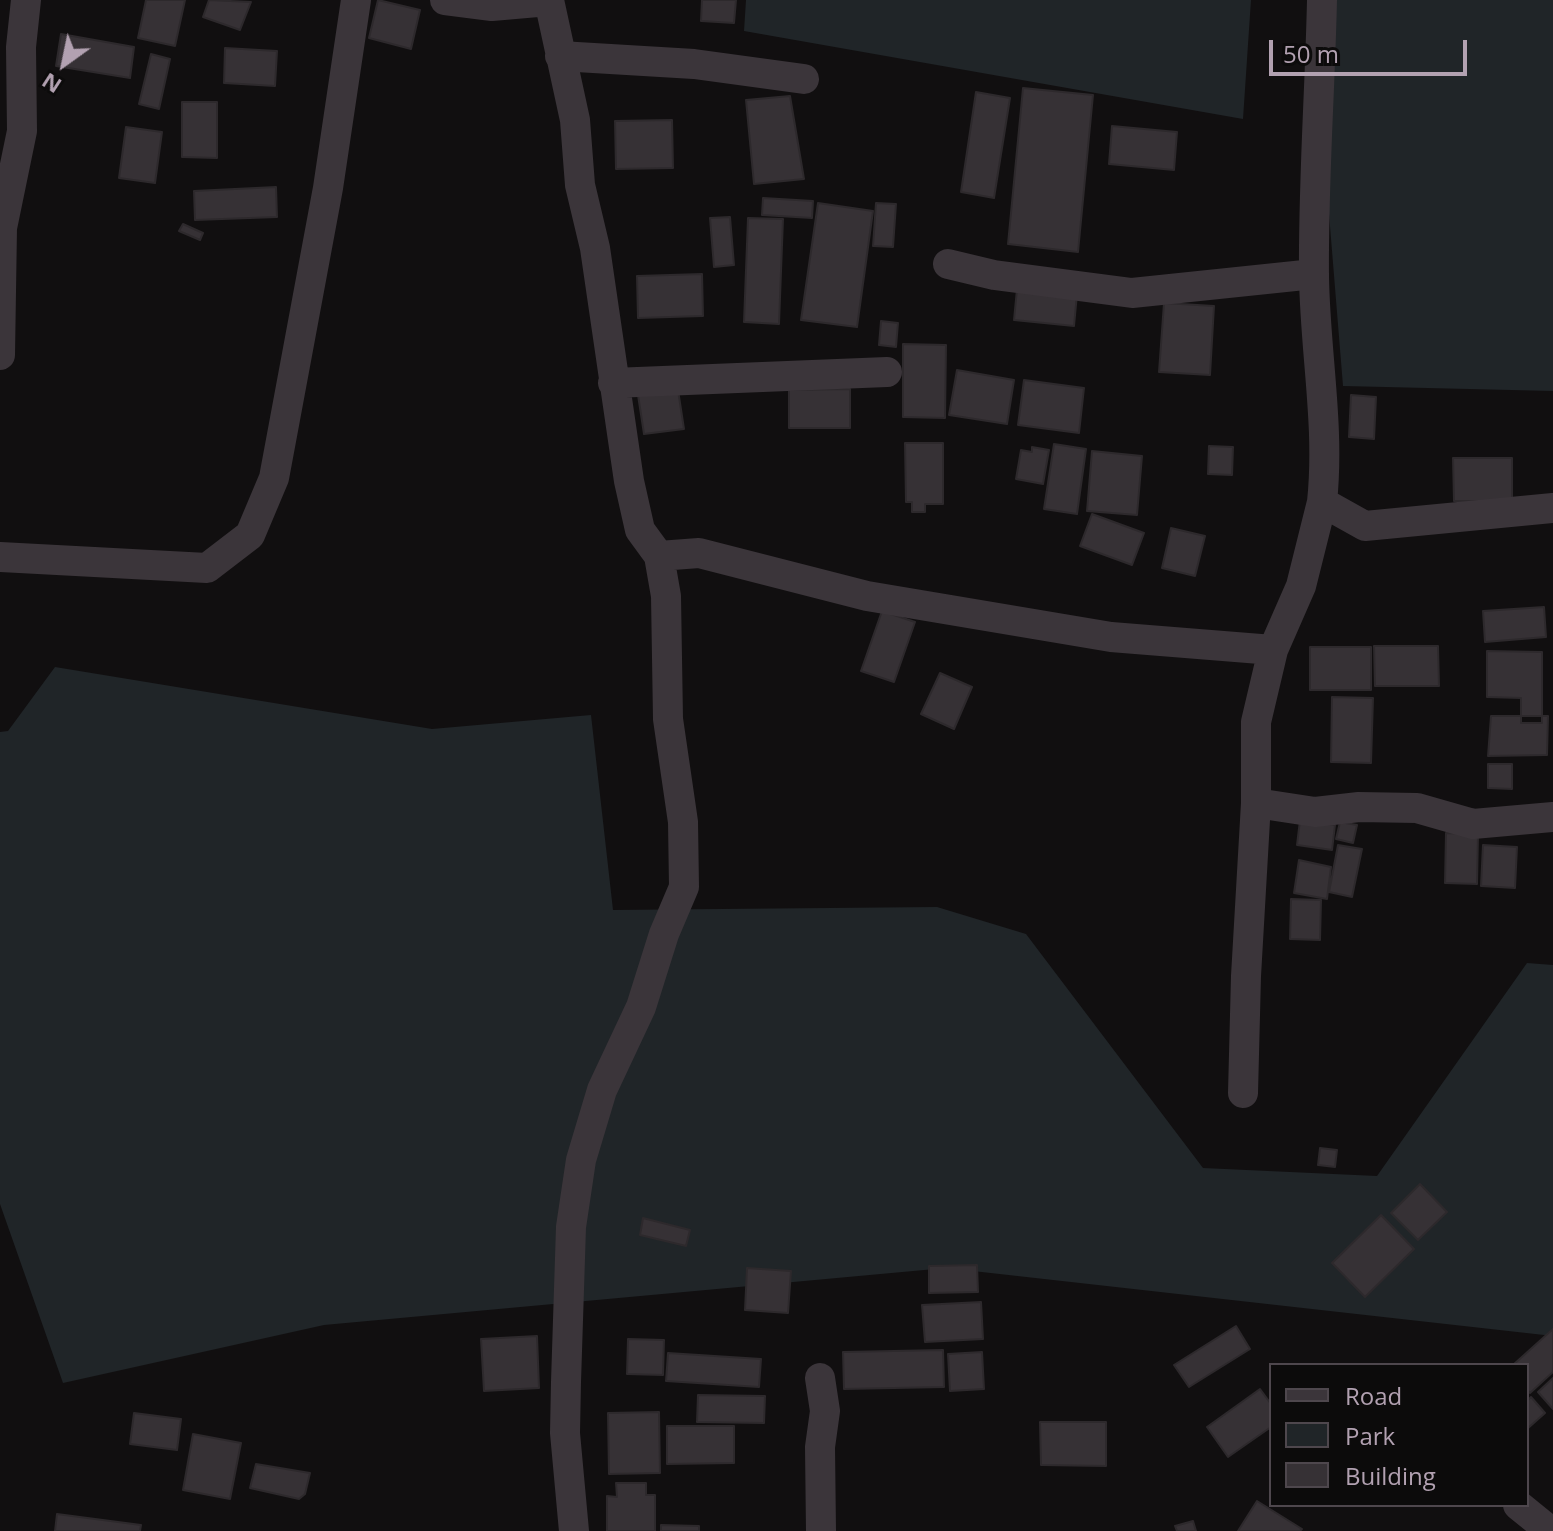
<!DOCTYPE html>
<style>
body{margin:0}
#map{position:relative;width:1553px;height:1531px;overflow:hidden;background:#110f10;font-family:"Open Sans",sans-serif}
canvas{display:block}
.legend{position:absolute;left:1269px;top:1363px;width:260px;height:144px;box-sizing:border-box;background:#0c0b0b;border:2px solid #4e474d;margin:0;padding:10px 14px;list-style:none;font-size:24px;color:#b2a1b1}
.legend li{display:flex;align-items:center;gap:16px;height:40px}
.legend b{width:40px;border:2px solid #4e474d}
.north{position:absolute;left:24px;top:24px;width:80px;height:80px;-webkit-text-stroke:6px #0c0b0b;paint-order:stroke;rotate:213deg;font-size:22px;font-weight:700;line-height:32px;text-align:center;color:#b2a1b1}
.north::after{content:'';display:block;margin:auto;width:28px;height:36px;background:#b2a1b1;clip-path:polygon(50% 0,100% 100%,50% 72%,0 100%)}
.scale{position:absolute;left:1269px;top:40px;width:198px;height:36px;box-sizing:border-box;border:4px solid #b2a1b1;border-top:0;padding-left:10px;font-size:24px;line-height:28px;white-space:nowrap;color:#b2a1b1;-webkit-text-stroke:6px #0c0b0b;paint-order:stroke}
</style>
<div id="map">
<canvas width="1553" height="1531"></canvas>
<ul class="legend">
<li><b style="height:10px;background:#3b353a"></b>Road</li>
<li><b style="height:22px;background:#202528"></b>Park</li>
<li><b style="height:22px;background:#363135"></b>Building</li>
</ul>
<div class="north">N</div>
<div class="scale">50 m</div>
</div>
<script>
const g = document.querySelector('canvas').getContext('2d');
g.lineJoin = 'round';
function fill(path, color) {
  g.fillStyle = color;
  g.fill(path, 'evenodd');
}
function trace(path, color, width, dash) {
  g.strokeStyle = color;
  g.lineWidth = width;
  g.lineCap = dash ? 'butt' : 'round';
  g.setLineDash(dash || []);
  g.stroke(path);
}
const green = new Path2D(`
 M746,0H1251L1243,119L744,31Z
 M1325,0H1553V391L1343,386L1312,5Z
 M55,667L432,729L591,715L613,910L937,907L1026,934L1203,1168L1377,1176L1527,963L1553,965V1336L946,1268L324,1325L63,1383L0,1204V732L8,731Z`);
const building = new Path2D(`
 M146,0H185L175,46L138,38Z
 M209,0L251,2L240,30L203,17Z
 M378,0L420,10L411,49L369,38Z
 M702,0H736L734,23L701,21Z
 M61,34L134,47L130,78L56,66Z
 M225,48L277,51L275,86L224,83Z
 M151,54L170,59L159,109L139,104Z
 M1023,88L1093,95L1078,252L1008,244Z
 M976,92L1010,98L994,198L961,192Z
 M790,96L804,179L754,184L746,100Z
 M182,102H217V158L182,157Z
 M672,120L673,168L616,169L615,121Z
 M1112,126L1177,132L1174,170L1109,164Z
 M126,127L162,132L155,183L119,178Z
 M276,187L277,217L195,220L194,191Z
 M763,198L813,201L812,218L762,215Z
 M818,203L873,211L857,327L801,320Z
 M876,203L896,204L893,247L873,246Z
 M730,217L734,265L714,267L710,218Z
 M748,218L783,219L779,324L744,322Z
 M183,224L203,233L200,240L179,231Z
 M702,274L703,316L638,318L637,276Z
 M1017,289L1077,294L1074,326L1014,320Z
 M1164,303L1214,306L1210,375L1159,372Z
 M881,321L898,323L896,347L879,345Z
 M903,344L946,345L945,418L903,417Z
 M957,370L1014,380L1007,424L949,415Z
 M1024,380L1084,388L1079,433L1018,425Z
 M850,389V428H789V390Z
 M678,390L684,429L644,434L638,395Z
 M1351,395L1376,397L1374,439L1349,437Z
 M905,443H943V504H925V512H912V502H906Z
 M1054,444L1086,449L1077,514L1044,509Z
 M1209,446L1233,447L1232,475L1208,474Z
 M1032,447L1049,450L1043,484L1016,479L1021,450L1032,452Z
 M1092,451L1142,456L1137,515L1087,511Z
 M1453,458H1512V501H1454Z
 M1092,514L1144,533L1132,565L1080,546Z
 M1171,528L1205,536L1195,576L1162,568Z
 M1544,607L1546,637L1485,642L1483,611Z
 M882,611L915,622L894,682L861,671Z
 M1374,646H1438L1439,686H1375Z
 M1310,647H1371V690H1310Z
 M1487,651L1542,652V723H1521V698L1487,697Z
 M940,673L972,687L954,729L921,714Z
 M1332,697L1373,698L1371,763L1331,762Z
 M1491,716H1548L1547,755L1488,756Z
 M1488,764H1512V789L1488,788Z
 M1300,820L1335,825L1332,850L1297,845Z
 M1340,822L1357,825L1353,843L1336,839Z
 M1446,833L1478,834L1477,884L1445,883Z
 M1338,845L1362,849L1352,897L1329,892Z
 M1483,845L1517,847L1515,888L1481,886Z
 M1299,860L1331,867L1327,899L1294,893Z
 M1291,899L1321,900L1320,940L1290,939Z
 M1320,1148L1337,1150L1335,1167L1318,1165Z
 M1420,1184L1447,1212L1418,1240L1391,1213Z
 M1381,1215L1414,1249L1365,1297L1332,1263Z
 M643,1218L690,1230L686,1246L640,1235Z
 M977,1265L978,1292L929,1293V1266Z
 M747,1268L791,1271L788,1313L745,1310Z
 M981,1302L983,1339L925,1342L922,1305Z
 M1236,1326L1250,1349L1189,1387L1174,1365Z
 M1553,1329V1372L1530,1393L1527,1389V1365H1513Z
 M537,1336L539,1388L484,1391L481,1339Z
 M628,1339L664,1340L663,1375L627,1374Z
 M943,1350L944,1387L844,1389L843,1352Z
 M982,1352L984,1389L950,1391L948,1354Z
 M668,1353L761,1359L759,1387L666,1381Z
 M1553,1378V1409L1538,1392Z
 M1260,1389L1271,1404V1427L1228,1457L1207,1427Z
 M698,1395L765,1396L764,1423L697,1422Z
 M1531,1397L1545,1413L1527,1429V1401Z
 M659,1412L660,1473L609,1474L608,1413Z
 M134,1413L181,1419L177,1450L130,1444Z
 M1040,1422H1106V1466L1041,1465Z
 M667,1426H734V1463L667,1464Z
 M193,1434L241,1443L230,1499L183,1490Z
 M256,1464L310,1473L305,1494L299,1499L250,1488Z
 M616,1483H646V1495H655V1531H607V1496L617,1497Z
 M1257,1501L1302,1529L1300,1531H1238Z
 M57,1514L141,1525L140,1531H55Z
 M1193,1521L1196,1531H1177L1175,1526Z
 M661,1525L699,1526V1531H661Z`);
const minor = new Path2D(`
 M445,0L492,6L549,1
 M549,0L575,120L580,185L595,248L629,481L640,530L659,556L666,596L668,719L683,822L684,887L664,934L641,1007L602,1090L581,1160L571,1227L566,1382L565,1433L574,1531
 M1322,0C1320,92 1313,184 1314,276C1315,352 1330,426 1322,502L1365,526L1553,508
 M560,56L694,64L804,79
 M948,264L994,275L1132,293L1314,274
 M0,355L2,228L22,131L21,47L26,0
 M613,383L887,372
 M659,556L699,553L867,596L1111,637L1273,650
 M0,557L207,568L250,535L274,478L328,188L356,0
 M1256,803L1315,812L1359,807L1417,808L1473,824L1553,817
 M1243,1093L1246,976L1256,803V722L1273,650L1301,586L1322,502
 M820,1378L825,1411L820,1447L821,1531
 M1518,1505L1550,1531`);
fill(green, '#202528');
fill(building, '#363135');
trace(building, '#2d292c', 2);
trace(minor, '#3b353a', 30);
</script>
